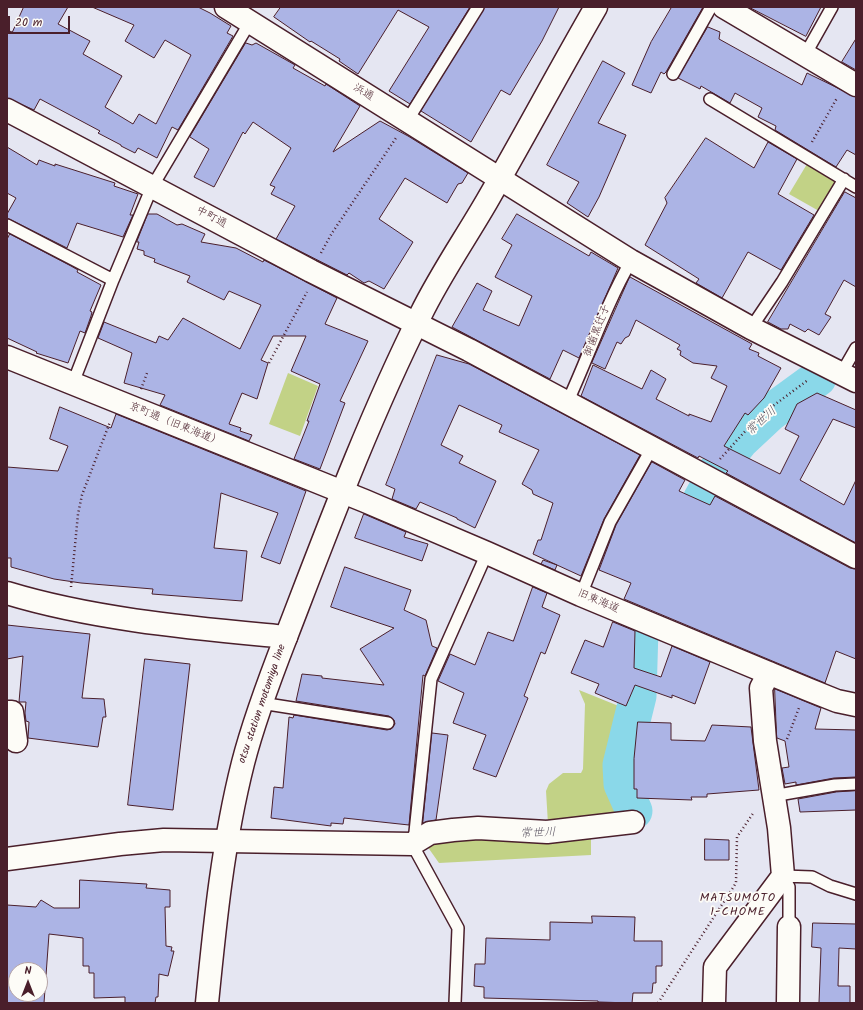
<!DOCTYPE html>
<meta charset="utf-8">
<style>
body{margin:0}
#map{position:relative;width:863px;height:1010px;overflow:hidden;background:#e5e6f2;font-family:Kalam,sans-serif}
canvas{display:block}
.frame{position:absolute;inset:0;border:8px solid #4a1f2b;pointer-events:none}
.north{position:absolute;left:8px;top:962px;width:40px;height:40px;box-sizing:border-box;background:#fdfcf7;border:1px solid #b5a4a5;border-radius:50%;rotate:0deg;font-size:11px;font-weight:700;line-height:16px;text-align:center;color:#4a1f2b}
.north::after{content:'';display:block;margin:auto;width:14px;height:18px;background:#4a1f2b;clip-path:polygon(50% 0,100% 100%,50% 72%,0 100%)}
.scale{position:absolute;left:8px;top:16px;width:62px;height:18px;box-sizing:border-box;border:2px solid #4a1f2b;border-top:0;padding-left:5px;font-size:12px;line-height:14px;white-space:nowrap;color:#4a1f2b;-webkit-text-stroke:3px #fdfcf7;paint-order:stroke}
</style>
<div id="map">
<canvas width="863" height="1010"></canvas>
<div class="frame"></div>
<div class="north">N</div>
<div class="scale">20 m</div>
</div>
<script>
const g = document.querySelector('canvas').getContext('2d');
g.lineJoin = 'round';
function fill(path, color) {
  g.fillStyle = color;
  g.fill(path, 'evenodd');
}
function trace(path, color, width, dash) {
  g.strokeStyle = color;
  g.lineWidth = width;
  g.lineCap = dash ? 'butt' : 'round';
  g.setLineDash(dash || []);
  g.stroke(path);
}
function drawText(font, color, halo, rows, align = 'center') {
  g.font = font + ' Kalam,"Klee One",sans-serif';
  g.lineWidth = 3.5;
  g.setLineDash([]);
  g.textBaseline = 'middle';
  g.strokeStyle = halo;
  g.fillStyle = color;
  for (const [text, x, y, turn = 0] of rows) {
    g.save();
    g.translate(x, y);
    g.rotate((+turn || 0) * Math.PI / 180);
    g.textAlign = isNaN(turn) ? turn : align;
    if (halo) g.strokeText(text, 0, 0);
    g.fillText(text, 0, 0);
    g.restore();
  }
}
const green = new Path2D(`
 M807,164L837,181L819,211L789,194Z
 M288,373L318,386L300,436L269,424Z
 M579,690L631,711L618,763L620,785L631,817L548,824L546,791L549,784L563,773H581L583,769L585,704Z
 M591,836V855L439,863L427,846L437,841Z`);
const river = new Path2D(`
 M714,474L740,441L770,413L818,378
 M688,548L698,532L701,500L706,491
 M634,811L622,784L621,765L638,696L640,629`);
const building = new Path2D(`
 M24,7H68L58,24L90,41L83,54L122,76L105,107L133,124L139,114L156,124L191,55L165,40L154,58L125,41L134,25L92,7H198L210,13L231,26L227,33L233,36L178,130L172,127L157,158L138,148L135,153L121,146V145L98,133L100,131L40,99L34,110L7,98V30L12,32Z
 M281,7H470L410,104L389,91L429,27L398,10L358,74L339,61L340,59L311,41L310,42L274,17Z
 M485,7H559L542,41L510,95L501,90L471,142L421,111Z
 M672,7H703L666,72L664,74L661,72L651,93L632,85L651,42Z
 M749,7H821L806,36Z
 M708,27L720,32L719,39L802,85L807,73L856,97V155L847,150L836,167L775,130L776,126L758,117L762,108L735,93L730,103L701,86L700,89L678,78Z
 M856,39V70L842,62Z
 M246,43L252,45L256,43L295,65L293,68L325,86L326,84L360,106L333,152L380,121L408,136L468,173L462,183L458,184L447,203L405,178L379,219L413,242L384,289L369,281L364,283L349,273L347,275L276,239L295,206L271,194L275,187L270,185L291,148L253,122L245,134L243,132L214,187L194,177L209,149L190,137Z
 M603,61L625,73L598,123L626,135L599,197L588,217L567,203L579,182L547,165Z
 M706,138L754,168L768,142L797,159L778,194L814,215L781,270L748,252L722,298L696,283L699,279L645,245L667,203L665,198Z
 M7,147L37,165L39,160L55,166V164L115,183L114,186L138,194L130,215H133L123,237L77,223L67,248L7,218V214L16,198L7,193Z
 M845,192L856,198V287L844,280L825,314L831,317L819,335L808,329L805,332L790,324L788,329H781L768,322Z
 M148,214H157L177,225L182,224L205,234L201,242L236,248L263,262L264,260L337,298L325,324L368,341L340,401L345,403L320,469L294,459L309,421H307L320,384L291,371L306,336H273L261,360L268,363L257,399L242,393L229,424L241,428L240,431L252,435L249,441L160,405L165,395L124,383L132,353L98,338L104,322L156,343L159,336L168,340L183,318L240,349L261,305L229,291L224,300L187,282L190,276L154,262L155,259L144,255V251L137,249L139,242H137Z
 M517,214L589,256L591,252L618,268L579,358L563,350L550,379L452,327L477,283L492,291L483,310L519,326L532,296L495,277L512,245L502,239Z
 M10,234L71,266L78,270L77,272L101,285L90,311L92,312L91,316L85,333L80,331L68,363L36,353L37,352L7,338V240Z
 M630,277L752,344L749,349L759,353L758,356L781,368L764,398L748,415L745,413L724,446L780,474L799,436L785,429L797,404L817,393L856,410V428L833,419L800,480L844,505L856,480V543L726,473L728,471L699,456L698,458L581,396L593,365L642,389L651,370L666,379L656,399L689,416V414L711,422L727,386L711,378L717,366L693,363L680,355L681,351L677,349L680,345L636,320L629,336L625,338L621,344L617,342L605,369L592,363Z
 M437,355L469,364L640,455L604,519L581,576L557,565L555,570L541,564L543,560L557,565L533,554L538,540H541L553,503L533,494L532,490L522,484L539,450L499,432L502,425L459,405L441,445L463,456L459,463L496,481L475,528L457,519V518L420,502L416,509L392,499L395,489L386,485Z
 M60,407L111,428L116,414L306,491L280,564L261,557L278,513L221,493L214,548L247,551L242,601L152,594L153,589L81,583L54,579L11,567V558H7V467L58,471L68,446L50,439Z
 M652,462L685,480L679,491L710,505L715,496L850,568L856,569V659L836,651L825,683L624,599L631,583L599,570L616,525Z
 M364,514L406,532L404,537L428,544L422,561L355,538Z
 M345,567L411,590L404,610L426,620L432,646L437,648L425,676L423,675L409,825L344,818L343,824L331,823V826L271,818L274,787L283,788L289,717L293,718L294,715L387,730L391,729L395,724L394,720L389,716L296,701L302,674L322,676V678L384,685L360,649L394,628L331,607Z
 M533,587L547,593L542,607L560,615L545,654L541,652L524,696L528,698L496,777L473,769L486,735L453,723L464,693L438,681L450,654L475,665L488,632L513,641Z
 M613,622L635,631L634,668L661,677L672,646L710,662L695,704L672,695V698L635,685L626,706L595,693L599,684L571,673L585,640L603,647Z
 M7,625L90,634L82,698L104,699L106,717H103L98,747L28,738L29,722L26,721L25,713L26,702H19L23,656L7,659Z
 M145,659L190,664L173,810L128,805Z
 M775,689L821,708L815,729L856,730V777L834,778L796,785V782L785,784L782,768L789,767L785,741L777,738Z
 M638,722L671,723V740L705,741L712,725L751,727L759,790L707,794V797H691L692,800L637,798V789H634V759Z
 M432,733L448,735L436,820L423,823Z
 M856,791V810L800,812L798,799L836,792Z
 M705,839L729,840V860H705Z
 M80,880L147,884L146,888L170,890V907H165L166,946L172,947L171,951H174L168,976L159,974L158,997H156L155,1003H125V997L94,998V973H89V966H83V938L49,934L44,1003H7V905L36,907L41,900L54,908H79ZM16,970H40V994H16Z
 M592,916L635,917L634,941H662V966H656V983H653L652,993H633L632,1003L598,1002V1001L484,998V987L474,986L475,964H485L486,938L550,940V922L592,923Z
 M813,923L856,924V949L839,948L838,986H850V1003H819L821,948L812,947Z`);
const path = new Path2D(`
 M812,142L837,98
 M321,253L332,233L396,138
 M269,363L307,292
 M141,389L147,373
 M720,459L758,417L808,380
 M71,587L78,514L82,495L110,422
 M787,739L799,708
 M658,1003L736,883L737,837L754,812`);
const service = new Path2D(`
 M805,55L832,7
 M673,74L711,7
 M710,99L856,187
 M407,121L478,7
 M7,225L113,280
 M751,328L782,282L844,179
 M841,374L856,348
 M73,383L113,280L152,187L250,22
 M567,403C589,356 605,306 631,261
 M581,595L610,522L652,448
 M261,703L388,723
 M784,794L835,785L856,784
 M789,927V887L783,876L812,877L830,886L856,894
 M455,1003L458,928L412,844L415,832L431,679L487,553`);
const minor = new Path2D(`
 M226,7L631,261L751,328L856,381
 M724,7L856,85
 M7,110L311,271L469,350L856,557
 M7,357L365,501L487,553L581,595L807,689L837,701L856,705
 M7,712H12L16,741
 M226,841L412,844L430,833L453,830L478,828L547,832L633,822
 M714,1003L715,967L783,876L779,828L765,741L761,688L769,673
 M788,1003L789,927`);
const tertiary = new Path2D(`
 M286,637C328,528 369,418 421,314C440,275 465,239 487,201C524,137 559,71 596,7
 M7,859L120,844L164,840L226,841`);
const secondary = new Path2D(`
 M7,593C96,620 194,628 286,637C270,678 254,720 243,763C223,842 215,922 207,1003`);
const streetNames = [
 ["浜通",363,93,32],
 ["中町通",211,218,28],
 ["御歯黒辻子",598,331,-69],
 ["京町通（旧東海道）",175,425,22],
 ["旧東海道",598,602,23],
 ["otsu station motomiya line",263,704,-71]
];
const waterNames = [
 ["常世川",762,422,-42],
 ["常世川",538,834,-2]
];
const neighbourhoodNames = [
 ["MATSUMOTO",738,899],
 ["1-CHOME",738,913]
];
fill(green, '#c2d286');
trace(river, '#8ad8e9', 37);
fill(building, '#acb4e5');
trace(building, '#4a1f2b', 1);
trace(service, '#4a1f2b', 14);
trace(minor, '#4a1f2b', 25);
trace(tertiary, '#4a1f2b', 25);
trace(secondary, '#4a1f2b', 25);
trace(path, '#4a1f2b', 2.5, [1, 3]);
trace(service, '#fdfcf7', 11);
trace(minor, '#fdfcf7', 22);
trace(tertiary, '#fdfcf7', 22);
trace(secondary, '#fdfcf7', 22);
drawText('11px', '#4a1f2b', '#fdfcf7', streetNames);
drawText('italic 12px', '#5d5664', '#fdfcf7', waterNames);
g.letterSpacing = '1px';
drawText('12px', '#4a1f2b', '#fdfcf7', neighbourhoodNames);
g.letterSpacing = '0px';
</script>
